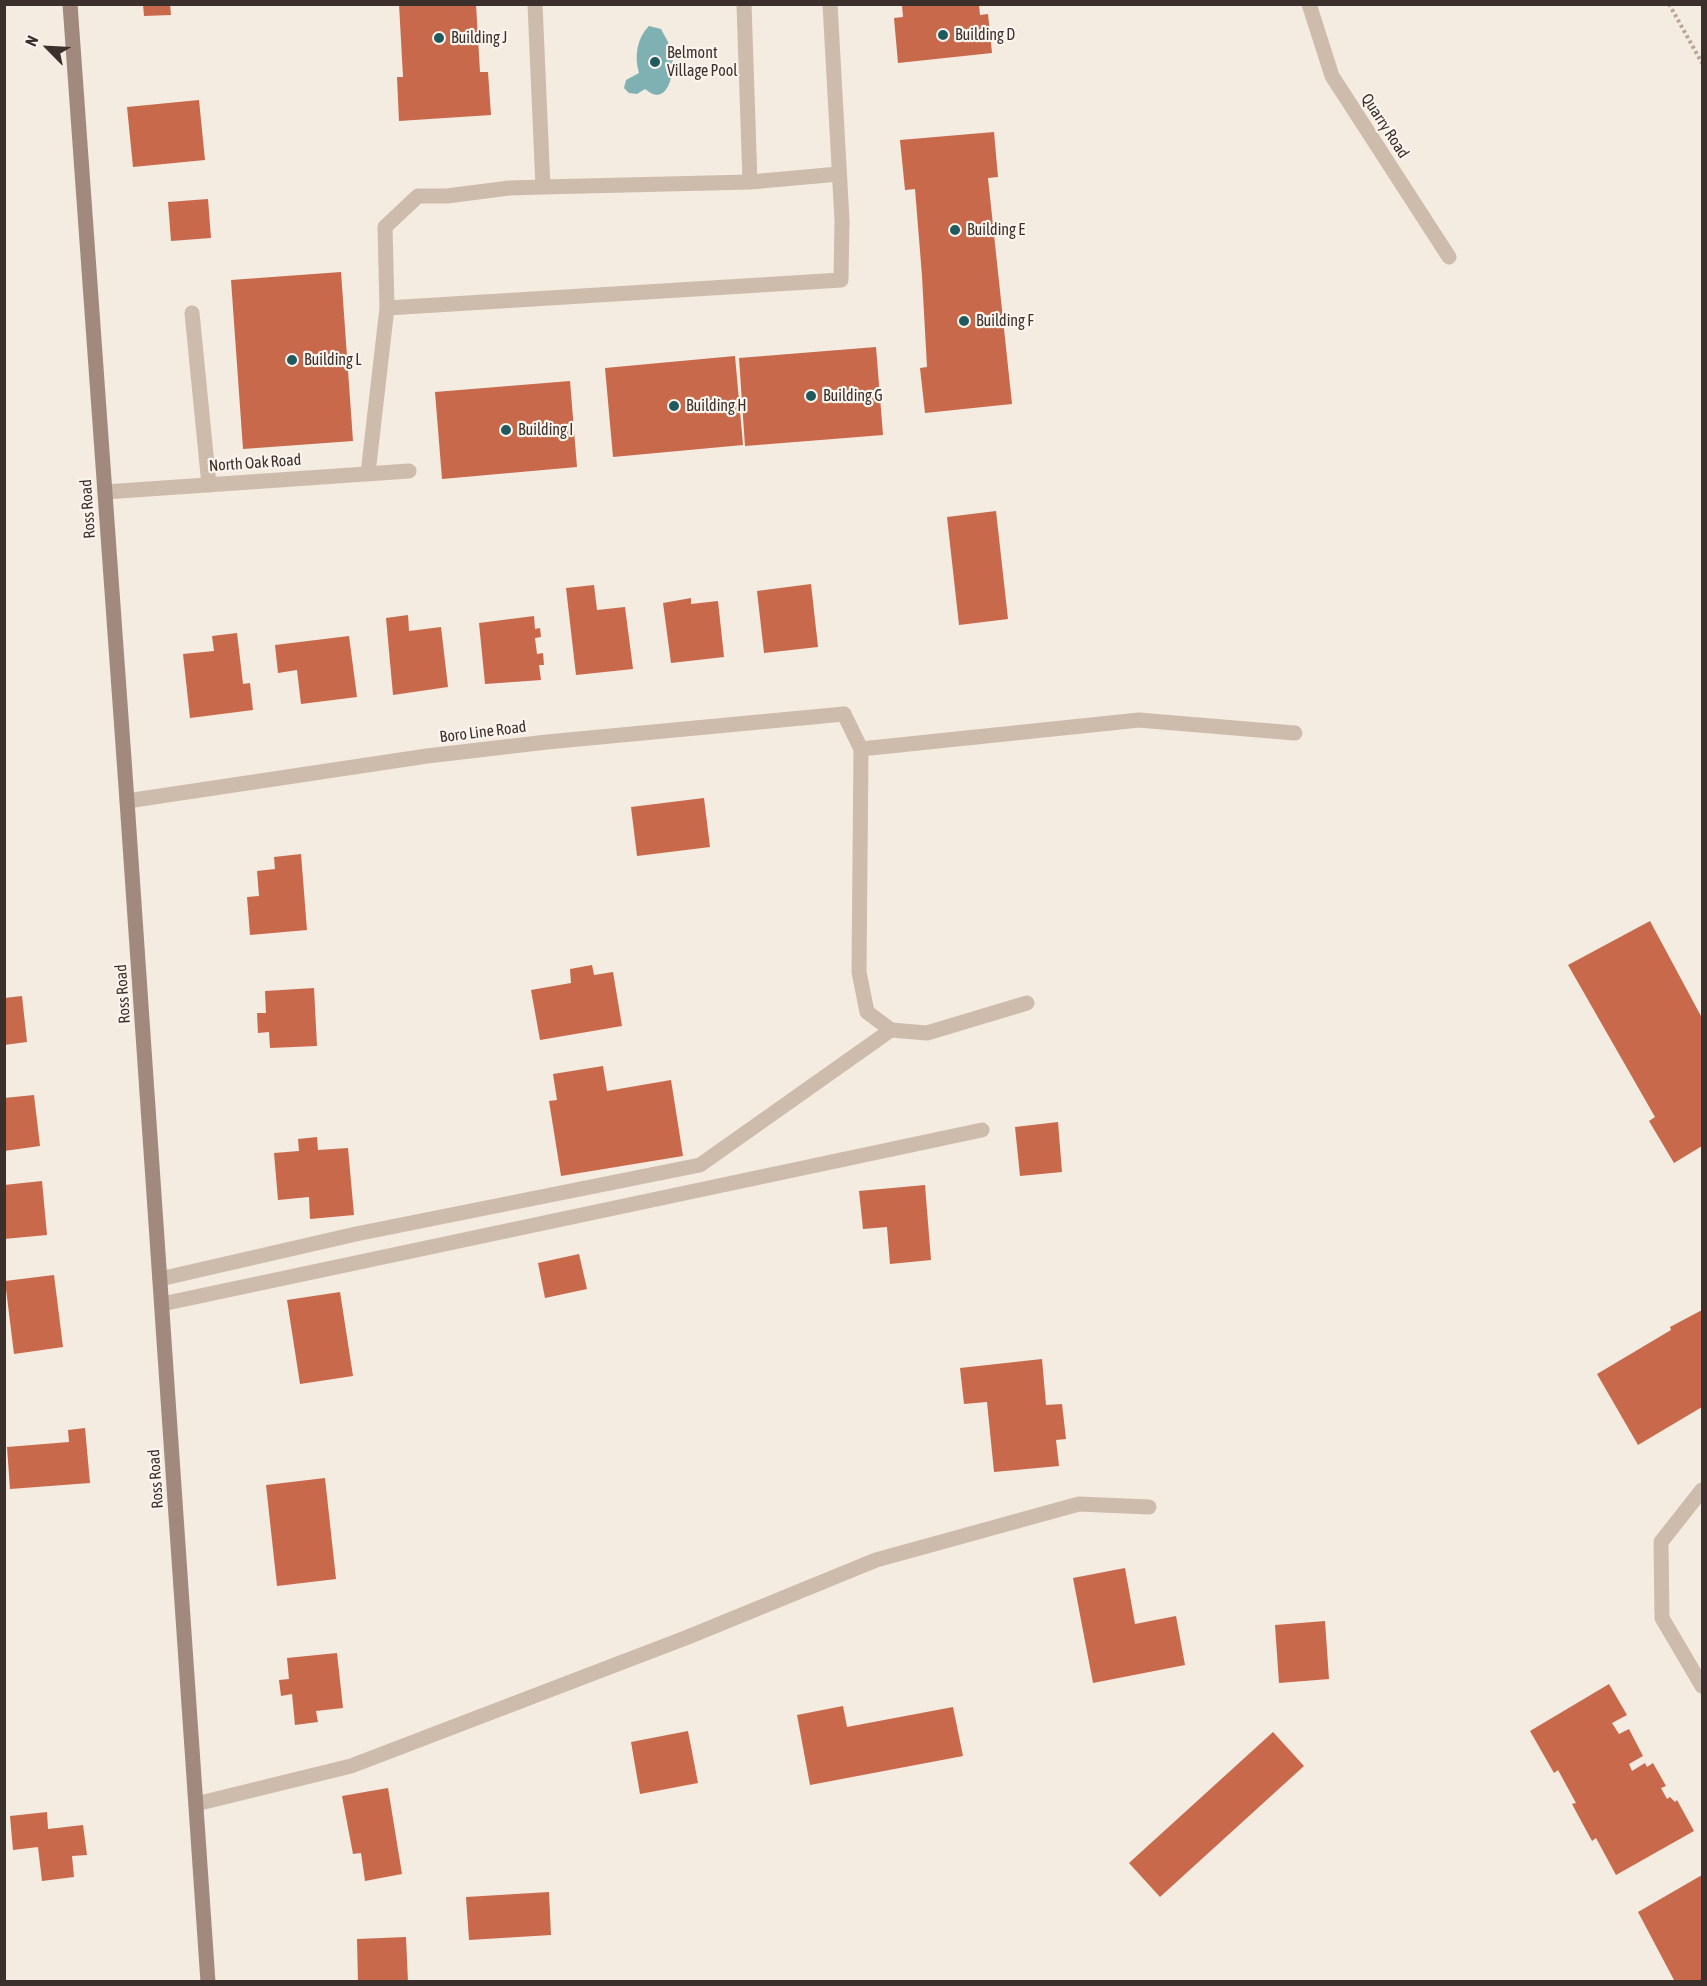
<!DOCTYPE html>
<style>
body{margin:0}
#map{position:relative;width:1707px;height:1986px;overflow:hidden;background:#f4ebe1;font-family:"Asap Condensed",sans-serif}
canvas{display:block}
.frame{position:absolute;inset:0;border:6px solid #3b302b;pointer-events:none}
.north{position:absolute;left:18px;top:18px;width:60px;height:60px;-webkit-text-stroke:4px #fbf5ee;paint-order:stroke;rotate:294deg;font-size:16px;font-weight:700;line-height:24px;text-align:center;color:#3b302b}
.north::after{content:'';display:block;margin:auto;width:21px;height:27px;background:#3b302b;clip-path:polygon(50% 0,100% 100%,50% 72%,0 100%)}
</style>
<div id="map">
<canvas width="1707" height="1986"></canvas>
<div class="frame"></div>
<div class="north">N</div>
</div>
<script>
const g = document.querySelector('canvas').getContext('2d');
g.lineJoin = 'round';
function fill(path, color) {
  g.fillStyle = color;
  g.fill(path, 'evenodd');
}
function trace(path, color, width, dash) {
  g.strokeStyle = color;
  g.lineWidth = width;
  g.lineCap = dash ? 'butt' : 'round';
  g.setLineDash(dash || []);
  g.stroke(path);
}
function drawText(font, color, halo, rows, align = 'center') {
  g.font = font + ' "Asap Condensed",sans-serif';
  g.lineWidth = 4.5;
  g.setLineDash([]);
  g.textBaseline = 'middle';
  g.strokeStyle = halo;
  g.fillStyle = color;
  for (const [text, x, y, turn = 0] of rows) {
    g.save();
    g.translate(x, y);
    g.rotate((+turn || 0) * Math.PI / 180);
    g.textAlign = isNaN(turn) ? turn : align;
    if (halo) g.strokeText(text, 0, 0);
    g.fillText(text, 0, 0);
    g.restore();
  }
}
const water = new Path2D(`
 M649,26L661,29C665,37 671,45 672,55C675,72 668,109 645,89L637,94L629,93L624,88L626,80L639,73C634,56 637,38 649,26Z`);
const building = new Path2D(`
 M143,4H170L171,15L144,16Z
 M399,4H476L480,72H488L491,115L399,121L397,77H403Z
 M902,5H979L980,15L988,14L992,53L898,63L894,18L903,17Z
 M199,100L205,160L133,167L127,107Z
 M994,132L998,177L988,178L1012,404L925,413L920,368L927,367L922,276L915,189L905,190L900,140Z
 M208,199L211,238L171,241L168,202Z
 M341,272L353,441L243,449L231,280Z
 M876,347L883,435L745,446L739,358Z
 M735,356L743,445L613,457L605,368Z
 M570,381L577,467L442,479L435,392Z
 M996,511L1008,619L959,625L947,517Z
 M811,584L818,647L764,653L757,591Z
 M594,585L597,610L625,607L633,669L576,675L566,588Z
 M691,598V604L718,601L724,657L671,663L663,603Z
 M408,615L409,631L441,627L448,687L393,695L386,618Z
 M534,616L535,629L540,628L541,637L535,638L537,654L543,653L544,665H539L541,680L485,684L479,623Z
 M237,633L243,684L250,683L253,710L190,718L183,654L214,651L212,636Z
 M349,636L357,697L301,704L297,670L278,673L275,645Z
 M704,798L710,847L637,856L631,807Z
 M301,854L307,930L250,935L247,897L259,896L257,871L275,869L274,857Z
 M1650,921L1702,1018V1146L1674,1163L1649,1121L1655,1117L1568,965Z
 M592,965L594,975L613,972L622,1026L540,1040L531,990L571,983L570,969Z
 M314,988L317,1046L270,1048L269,1032L258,1033L257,1013H266L265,991Z
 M22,996L27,1042L4,1045V998Z
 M603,1066L607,1091L671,1080L683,1156L561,1176L549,1101L557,1100L553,1074Z
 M34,1095L40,1146L4,1151V1098Z
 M1058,1122L1062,1172L1020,1176L1015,1127Z
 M317,1137L318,1150L348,1148L354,1215L310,1219L309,1197L278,1200L274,1153L299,1151L298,1139Z
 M42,1181L47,1235L4,1239V1185Z
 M925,1185L931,1260L890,1264L887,1227L863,1229L859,1191Z
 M579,1254L587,1289L545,1298L538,1263Z
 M54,1275L63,1347L14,1354L5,1281Z
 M340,1292L353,1376L300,1384L287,1300Z
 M1702,1310V1407L1638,1445L1597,1374L1671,1330L1670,1327Z
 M1042,1359L1046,1405L1062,1404L1066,1439L1056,1440L1059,1466L994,1472L987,1402L964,1404L960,1368Z
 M85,1428L90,1483L10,1489L7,1447L69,1442L68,1430Z
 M325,1478L336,1579L277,1586L266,1485Z
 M1125,1568L1135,1624L1176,1616L1185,1665L1093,1683L1073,1578Z
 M1325,1621L1329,1679L1279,1683L1275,1625Z
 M337,1653L343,1708L316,1711L318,1722L295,1725L292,1694L281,1696L279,1680L289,1679L287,1658Z
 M1609,1684L1627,1715L1612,1723L1619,1734L1629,1729L1643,1756L1629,1764L1632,1771L1645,1763L1647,1767L1653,1763L1666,1786L1661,1788L1667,1799L1670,1797L1675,1802L1677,1800L1694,1831L1616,1875L1596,1838L1592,1841L1572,1804L1576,1803L1558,1770L1554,1773L1530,1731Z
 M843,1706L847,1727L953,1707L963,1756L810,1785L797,1715Z
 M688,1731L698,1783L640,1794L631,1742Z
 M1273,1732L1304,1766L1160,1897L1129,1863Z
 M388,1788L402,1874L365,1881L361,1853L353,1854L342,1796Z
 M47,1812L48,1829L83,1825L87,1855L72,1856L74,1877L42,1881L38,1847L13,1850L10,1816Z
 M1702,1875V1982H1675L1638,1912Z
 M549,1892L551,1935L469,1940L466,1897Z
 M406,1937L408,1982H358L357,1939Z`);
const path = new Path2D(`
 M1669,4L1702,63`);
const lane = new Path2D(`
 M535,4L543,187
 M744,4L750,182
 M387,308L841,280L842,220L830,4
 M192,313L209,485
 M368,473L387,308L385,227L418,196H447L509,188L543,187L750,182L839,174
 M844,714L861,749L859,972L867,1012L891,1030L927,1033L1027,1003
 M861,749L1139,720L1295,733
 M160,1279L356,1234L700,1165L891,1030
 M162,1304L982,1130
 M196,1804L351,1766L688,1637L876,1560L1079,1504L1149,1507`);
const street = new Path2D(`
 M1309,4L1332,76L1449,257
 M105,492L409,471
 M127,801L427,756L547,742L844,714
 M1702,1490L1661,1542L1662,1618L1702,1686`);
const secondary = new Path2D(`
 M70,4L127,801L208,1982`);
const markers = [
 [943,35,6,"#1f5a5e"],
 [439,38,6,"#1f5a5e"],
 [655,62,6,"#1f5a5e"],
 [955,230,6,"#1f5a5e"],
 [964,321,6,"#1f5a5e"],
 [292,360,6,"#1f5a5e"],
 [811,396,6,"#1f5a5e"],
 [674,406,6,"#1f5a5e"],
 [506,430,6,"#1f5a5e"]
];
const poiNames = [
 ["Building D",955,35],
 ["Building J",451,38],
 ["Belmont",667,53],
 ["Village Pool",667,71],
 ["Building E",967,230],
 ["Building F",976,321],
 ["Building L",304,360],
 ["Building G",823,396],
 ["Building H",686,406],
 ["Building I",518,430]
];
const streetNames = [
 ["Quarry Road",1385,126,57],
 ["North Oak Road",255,463,-4],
 ["Ross Road",88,509,-94],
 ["Boro Line Road",483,732,-7],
 ["Ross Road",123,994,-94],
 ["Ross Road",156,1479,-94]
];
fill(water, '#7fb0b2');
fill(building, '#c8694b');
trace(path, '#b9a596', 4, [3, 3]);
trace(lane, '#cdbbac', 15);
trace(street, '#cdbbac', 15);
trace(secondary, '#a18a7d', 15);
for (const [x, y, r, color] of markers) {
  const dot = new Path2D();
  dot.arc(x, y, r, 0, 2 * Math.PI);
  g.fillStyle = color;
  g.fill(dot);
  trace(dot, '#fbf5ee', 2);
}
drawText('16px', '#3b302b', '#fbf5ee', poiNames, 'left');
drawText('16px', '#3b302b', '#fbf5ee', streetNames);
</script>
